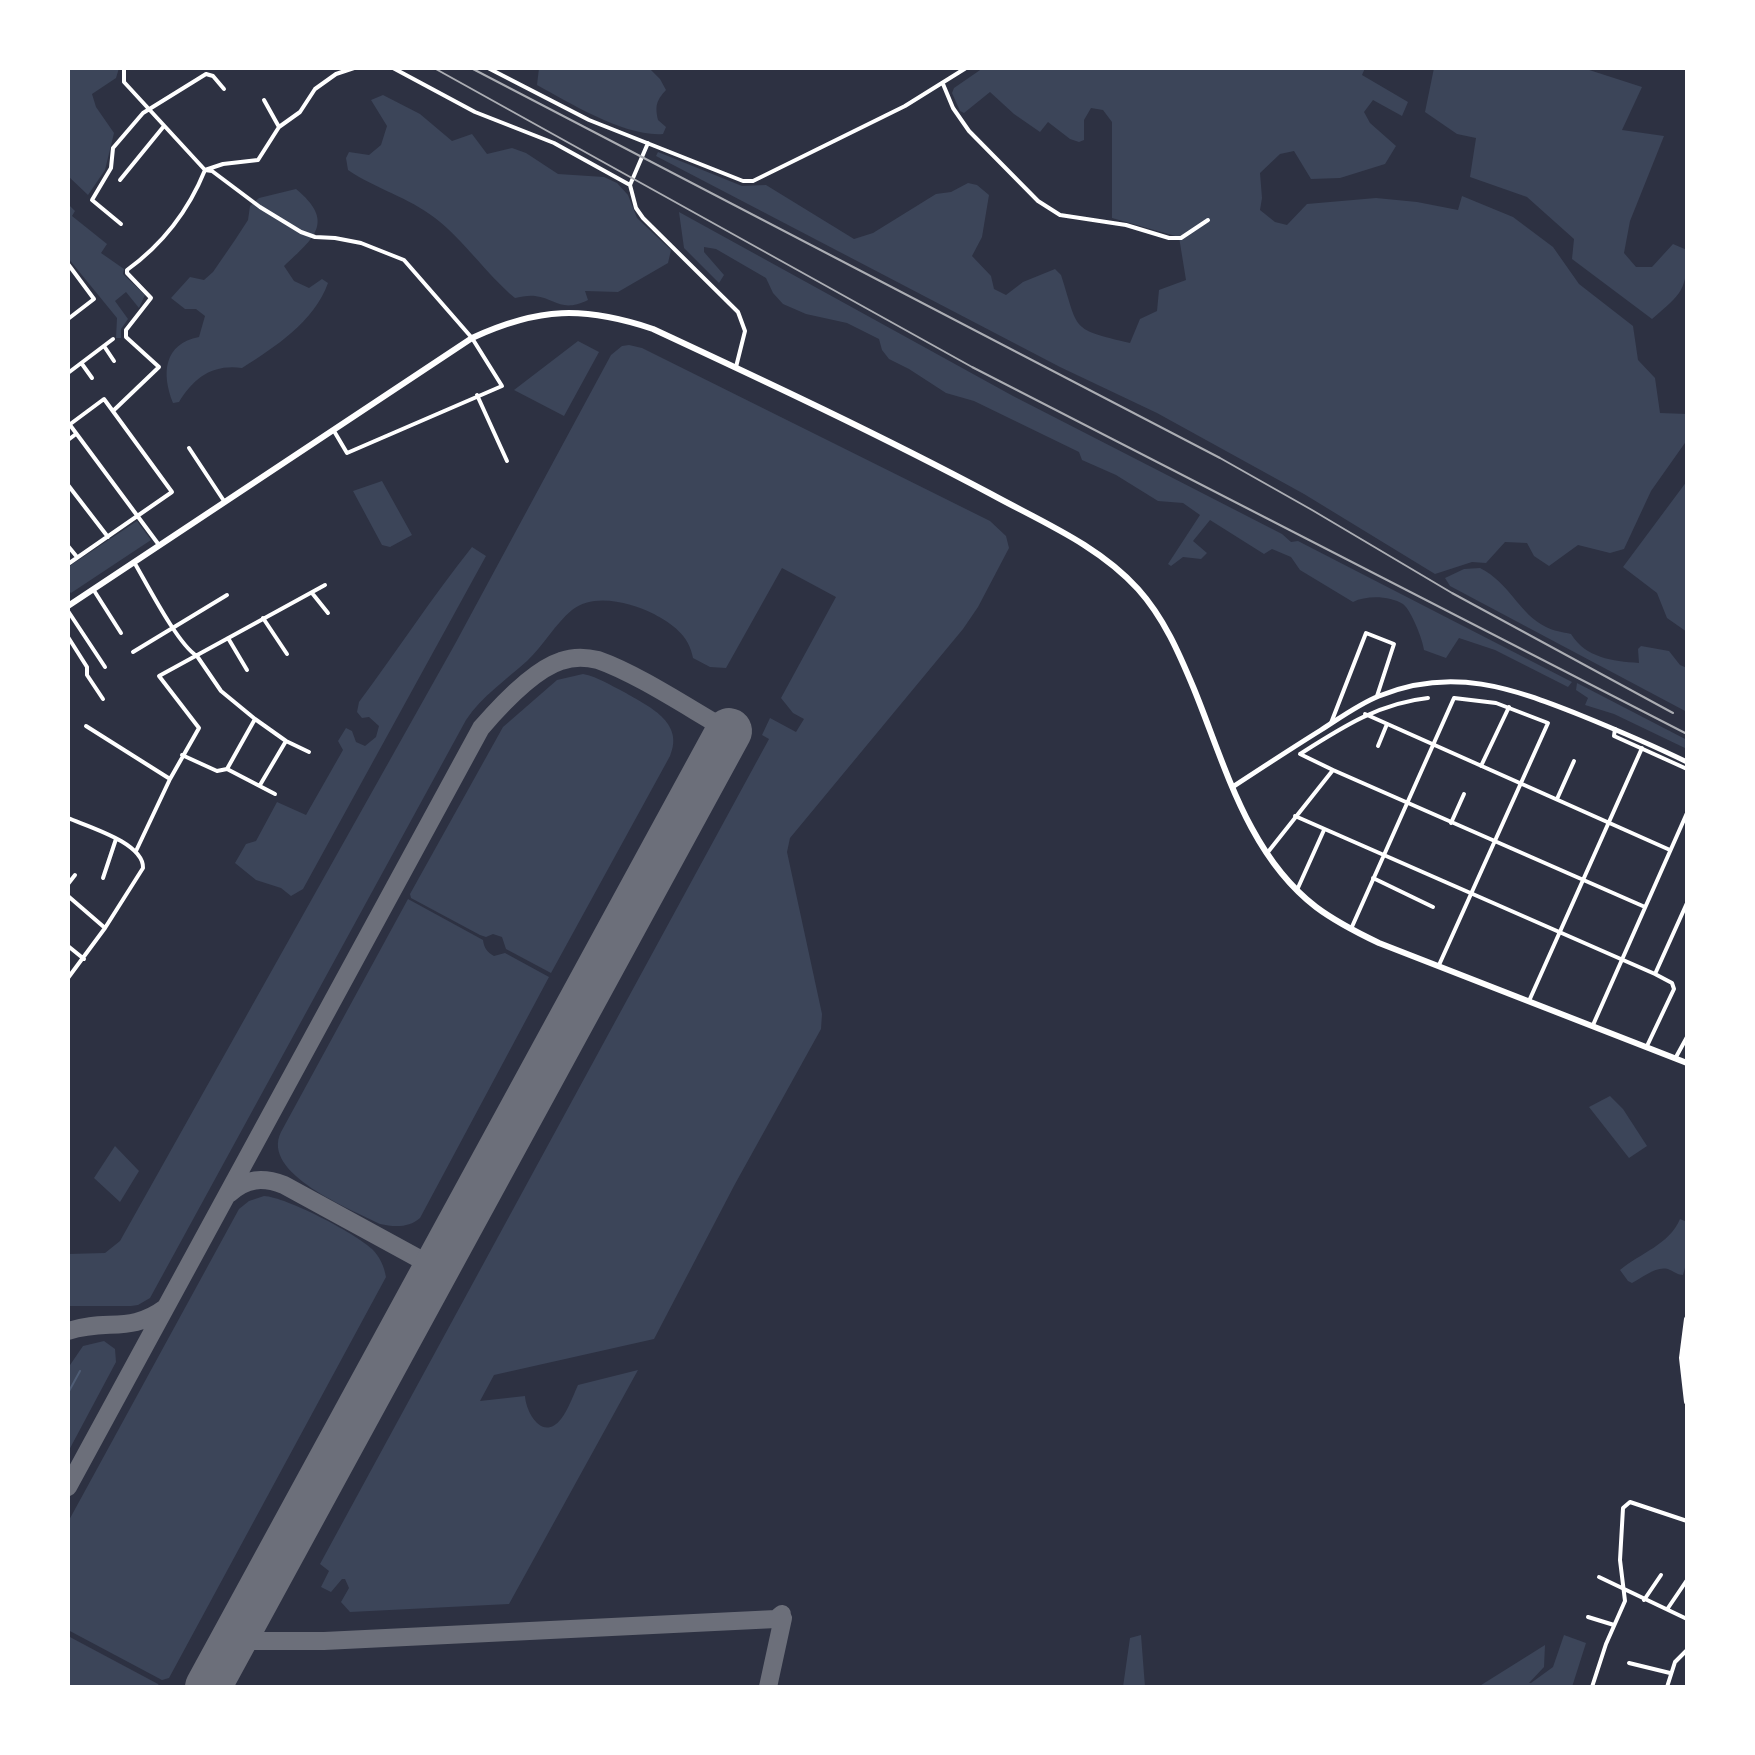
<!DOCTYPE html>
<style>
body{margin:0}
#map{position:relative;width:1755px;height:1755px;overflow:hidden;background:#2d3142;font-family:Manrope,sans-serif}
canvas{display:block}
.frame{position:absolute;inset:0;border:70px solid #fff;pointer-events:none}
</style>
<div id="map">
<canvas width="1755" height="1755"></canvas>
<div class="frame"></div>
</div>
<script>
const g = document.querySelector('canvas').getContext('2d');
g.lineJoin = 'round';
function fill(path, color) {
  g.fillStyle = color;
  g.fill(path, 'evenodd');
}
function trace(path, color, width, dash) {
  g.strokeStyle = color;
  g.lineWidth = width;
  g.lineCap = dash ? 'butt' : 'round';
  g.setLineDash(dash || []);
  g.stroke(path);
}
const green = new Path2D(`
 M68,68H119L116,78L92,94L96,107L114,133L105,170L88,195L68,176Z
 M539,68H649L660,79L666,90C656,101 655,106 658,120L666,127L663,134C625,137 570,103 537,85Z
 M983,68H1365L1362,75L1408,102L1402,116L1373,100L1364,112L1370,123L1396,146L1385,164L1340,178L1311,179L1294,151L1280,154L1260,173L1262,198L1260,210L1275,222L1287,225L1307,204L1376,198L1417,202L1458,210L1462,196L1513,217L1553,247L1579,284L1633,326L1638,360L1655,378L1660,413L1687,414V440L1651,491L1624,549L1610,553L1578,545L1549,566L1534,556L1527,543L1505,542L1486,563L1472,562L1435,574L1304,494L1157,413L1060,367L656,156L658,152L742,186L766,185L854,239L873,233L936,194L951,192L968,183L977,185L989,195L982,237L972,256L991,276L994,289L1006,295L1023,282L1055,269L1061,275C1079,331 1070,329 1130,343L1140,319L1157,311L1159,290L1186,280L1179,237L1112,218V122L1103,110L1091,108L1084,120V140L1079,142L1070,139L1048,122L1040,132L1014,114L990,92L964,113L960,111L952,93L954,88Z
 M1434,68H1583L1642,87L1622,130L1664,136L1630,221L1624,253L1636,267H1652L1673,244L1687,250C1687,291 1682,293 1652,319L1572,259L1574,239L1527,197L1470,177L1476,138L1457,134L1425,112Z
 M383,95L420,114L452,141L472,134L487,154L512,148L526,153L558,174L604,177L617,183L628,195L637,218L671,250L668,263L618,292L585,291L588,300C561,313 557,299 535,296C529,295 521,297 515,298C486,274 464,240 435,218C408,197 376,189 348,170L346,158L349,152L369,155L381,145L387,126L371,100Z
 M296,189C336,222 314,238 284,266L294,281L309,288L322,279L328,283C314,322 275,347 242,368C212,364 194,378 179,402L173,403C161,373 164,344 199,337L205,316L196,309H185L171,298L190,277L204,280L213,272L235,240L248,220L250,206L259,198Z
 M68,204L75,211L72,216L107,244L101,253L124,269L123,274L145,295L139,308L126,292L115,301L128,319L121,329V338H116L117,318L68,258Z
 M679,212L1013,396L1282,534L1291,542L1298,541L1572,682L1568,687L1495,650L1459,638L1446,658L1424,650C1423,640 1411,610 1403,604C1390,596 1367,595 1353,602L1300,570L1291,557L1272,549L1264,554L1210,520L1193,541L1207,553L1201,559L1183,557L1171,566L1168,564L1200,515L1183,503L1158,501L1116,475L1082,460L1079,452L974,401L946,393L909,369L889,359L882,350L879,339L847,323L806,314L783,304L773,293L766,278L716,249L704,247V252L724,275L719,283L684,248Z
 M578,341L599,352L564,416L514,390Z
 M629,345L642,348L990,521L1006,536L1009,548L978,607L963,629L790,838L787,852L822,1014L821,1029L735,1184L654,1339L494,1375L480,1401L525,1396C526,1413 543,1442 561,1419C568,1410 573,1396 578,1385L638,1370L509,1604L350,1612L341,1602L349,1588L345,1579H342L331,1592L321,1587L329,1571L320,1564L769,739L762,735L770,718L796,732L804,719L793,713L781,698L836,597L782,568L726,668L710,667L693,658C689,635 672,624 654,614C632,603 594,592 572,610C555,624 544,645 527,661C506,680 482,696 466,720L150,1298L138,1305L131,1306H68V1254L105,1253L120,1241L455,644L611,355L622,346Z
 M382,481L412,535L390,547L382,545L353,491Z
 M1687,481V632L1667,618L1657,593L1623,567Z
 M137,521L151,540L71,593L68,590V567Z
 M472,547L486,556L303,889L291,896L281,888L256,880L235,863L246,844L256,841L277,802L306,815L343,750L338,741L346,728L352,731L356,742L365,746L376,737L379,726L369,717L362,718L357,712L359,702C397,651 432,597 472,547Z
 M1480,568C1510,583 1519,614 1546,627C1553,631 1563,632 1571,634C1586,658 1612,661 1639,663L1638,649L1641,646L1669,651L1680,665L1687,668V712L1450,586L1445,578L1464,569Z
 M583,674C598,677 610,685 624,692C648,706 685,722 670,756L551,973L506,949L502,937L493,934L486,937L480,935L411,898L410,894L503,727L557,680Z
 M1577,683L1687,740V749L1614,714L1585,705L1588,698L1576,690Z
 M408,899L483,940C484,948 487,952 494,956L505,953L549,977L420,1218C409,1228 394,1227 380,1224C351,1209 260,1174 281,1132Z
 M1610,1096L1623,1109L1647,1146L1629,1158L1589,1107Z
 M115,1146L139,1171L120,1202L94,1178Z
 M264,1196C286,1197 355,1233 372,1249C380,1257 384,1266 386,1277L169,1678L162,1680L68,1630V1522L239,1209L249,1201Z
 M1680,1219L1687,1222V1260L1683,1275C1678,1275 1675,1272 1670,1270C1659,1264 1643,1277 1632,1283L1628,1281L1620,1270C1640,1253 1669,1245 1680,1219Z
 M104,1341L115,1349L116,1362L68,1452V1368L83,1346Z
 M1141,1635L1145,1687H1123L1130,1638Z
 M1564,1635L1586,1643L1572,1687H1478L1545,1645L1544,1667L1529,1683H1531L1553,1667Z
 M68,1636L158,1684L160,1687H68Z`);
const stream = new Path2D(`
 M68,1393L80,1371`);
const taxiway = new Path2D(`
 M229,1194C246,1178 263,1177 284,1185L436,1268
 M68,1331C107,1318 130,1334 165,1308
 M68,1487L481,728C500,706 533,670 561,661C572,657 586,657 598,660C638,674 690,709 729,731
 M233,1641H324L776,1619L782,1614
 M768,1687L783,1618`);
const runway = new Path2D(`
 M208,1687L729,731`);
const minor = new Path2D(`
 M124,68V82L205,170L212,171L260,207L301,232L315,237L335,238L361,243L404,260L472,338L502,386L347,453L334,431
 M393,68L475,112L554,143L630,185L636,208L643,218L738,312L745,331L736,367
 M488,68L589,120L743,181H753L905,106L966,68
 M943,84L953,108L969,131L1038,201L1060,215L1126,225L1169,238H1181L1208,220
 M264,100L279,127
 M120,180L164,126
 M630,185L648,143
 M121,224L92,200L111,168L113,148L143,113L206,74L213,76L224,89
 M68,264L94,299L68,319
 M104,346L114,361
 M82,364L92,378
 M68,373L113,339
 M477,395L507,461
 M113,411L159,367L126,337V330L151,298L127,273V270C163,244 188,212 205,170L223,164L258,160L279,127L300,112L315,89L336,74L354,68
 M70,425L159,545
 M68,440L76,434
 M189,448L224,501
 M68,485L108,537
 M68,546L77,557
 M134,562C147,584 178,645 197,656L221,691L255,719L227,769
 M68,564L172,492L104,399L69,425
 M93,589L121,633
 M312,593L328,613
 M68,611L105,667
 M263,618L287,654
 M68,637L87,667V675L103,699
 M228,638L247,670
 M133,652L227,595
 M1365,714L1670,850
 M255,719L286,741L309,752
 M1331,723L1366,633L1394,644L1377,696
 M86,726L170,779
 M1615,729L1614,736L1687,769
 M1378,746L1387,724
 M182,755L217,771L227,769L275,794
 M1481,766L1509,707
 M1333,770L1300,754C1341,728 1379,703 1428,698
 M260,785L286,741
 M1557,799L1574,761
 M1295,816L1655,974
 M68,818C89,827 144,843 143,868L105,928L68,978
 M1451,823L1464,794
 M136,851L170,779L199,728L159,676L325,585
 M1268,852L1333,770L1645,907
 M103,878L116,839
 M1373,878L1433,907
 M68,884L75,875
 M1297,890L1324,830
 M68,896L105,928
 M1351,929L1454,698L1496,703L1548,723L1439,965
 M68,946L84,959
 M1529,1001L1642,748
 M1593,1025L1687,813
 M1647,1046L1674,989L1672,983L1655,974L1687,903
 M1676,1057L1687,1037
 M1599,1577L1687,1619
 M1644,1600L1661,1575
 M1668,1608L1687,1580
 M1588,1617L1614,1625
 M1629,1663L1670,1673
 M1592,1687L1606,1644L1625,1601L1620,1560L1623,1508L1630,1502L1687,1521
 M1667,1687L1675,1662L1687,1650`);
const tertiary = new Path2D(`
 M1234,786C1263,767 1292,748 1321,730C1340,718 1359,704 1379,696C1452,666 1512,688 1580,715C1617,730 1652,745 1687,762`);
const primary = new Path2D(`
 M68,606L472,338C539,307 584,306 653,329C767,382 880,435 991,494C1042,522 1098,545 1138,589C1164,618 1179,653 1194,689C1225,765 1248,855 1316,907C1336,922 1358,933 1379,943L1687,1063
 M1687,1319L1682,1358L1687,1402`);
const rail = new Path2D(`
 M434,68L972,367L1687,734
 M471,68L1220,458L1312,510L1452,593L1673,713`);
fill(green, '#3c4559');
trace(stream, '#4f5d75', 2);
trace(taxiway, '#6c6f7a', 18);
trace(runway, '#6c6f7a', 46);
trace(minor, '#fff', 4);
trace(tertiary, '#fff', 5);
trace(primary, '#fff', 6);
trace(rail, '#abadb3', 2);
</script>
